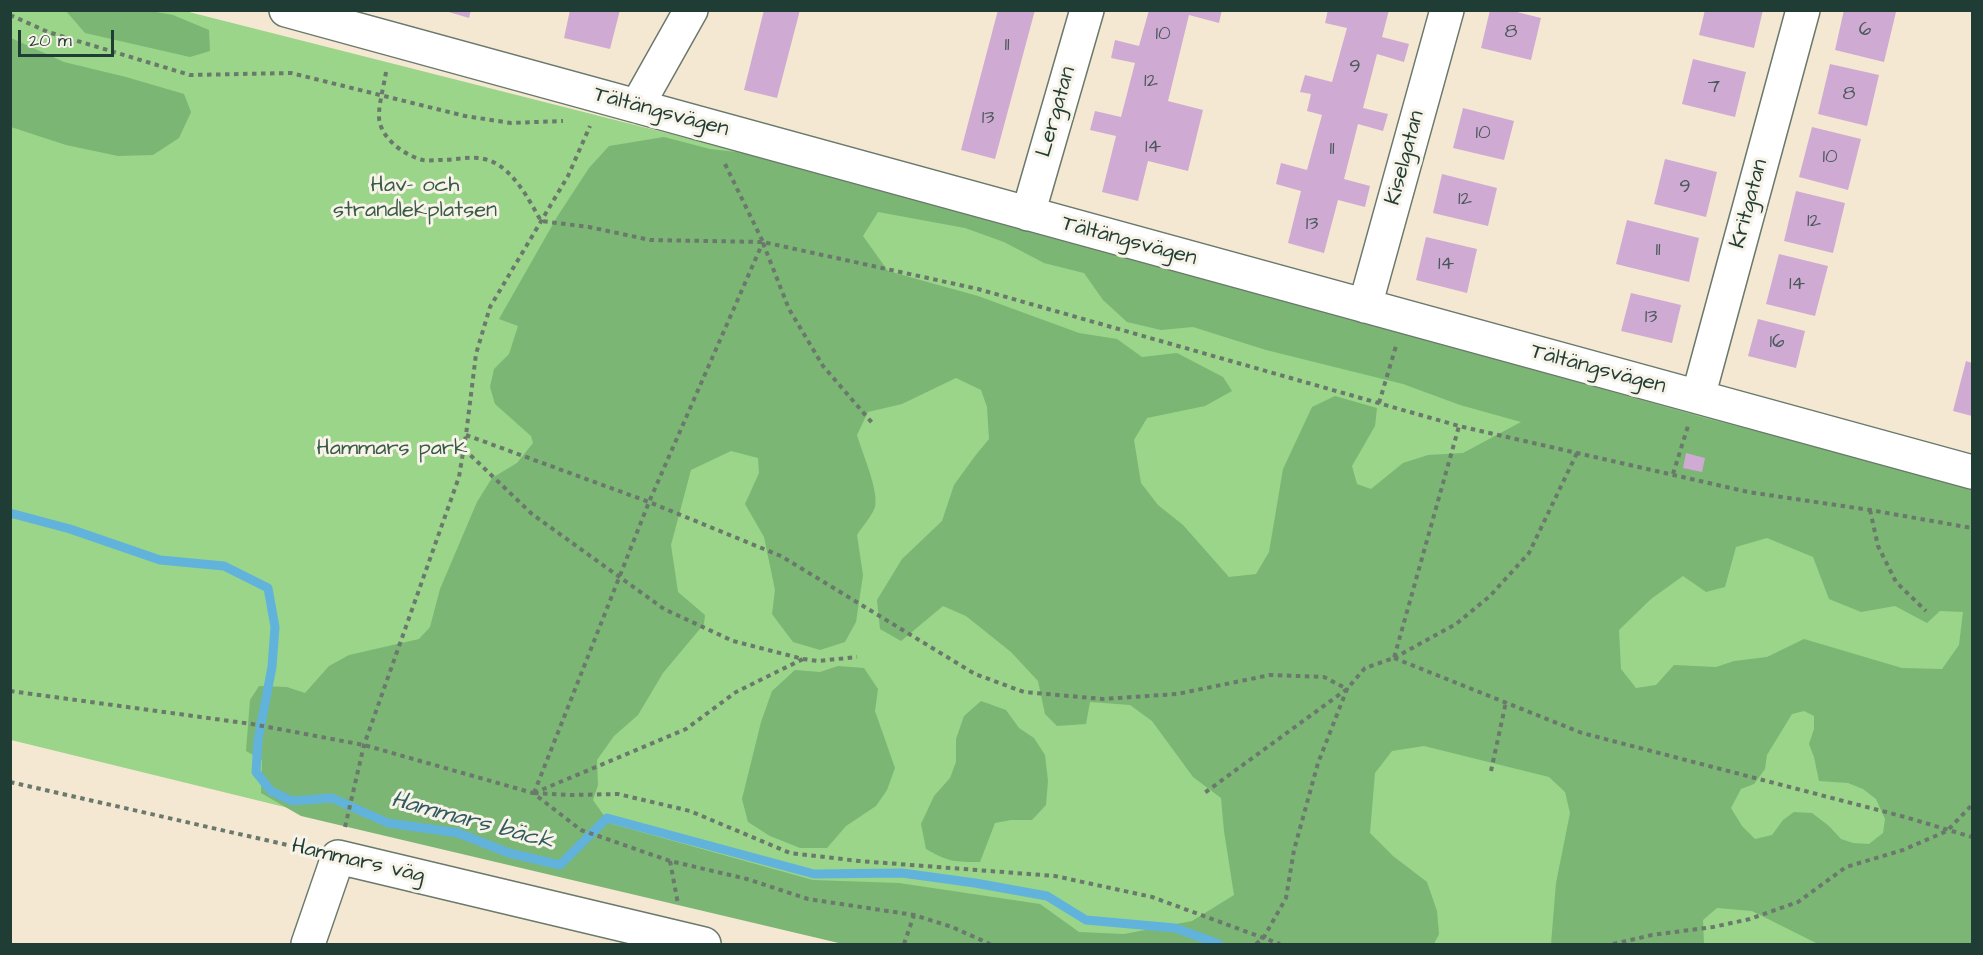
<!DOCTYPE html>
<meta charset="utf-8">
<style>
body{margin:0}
#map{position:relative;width:1983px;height:955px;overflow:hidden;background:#f4e8d3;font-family:"Architects Daughter",sans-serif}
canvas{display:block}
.frame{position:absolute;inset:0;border:12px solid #1f3d34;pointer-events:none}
.scale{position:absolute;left:18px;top:30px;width:96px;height:27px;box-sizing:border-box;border:3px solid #1f3d34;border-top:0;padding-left:8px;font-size:18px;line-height:21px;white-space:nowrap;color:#1f3d34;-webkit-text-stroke:4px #f7f3e8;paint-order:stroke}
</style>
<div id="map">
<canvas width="1983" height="955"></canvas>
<div class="frame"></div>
<div class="scale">20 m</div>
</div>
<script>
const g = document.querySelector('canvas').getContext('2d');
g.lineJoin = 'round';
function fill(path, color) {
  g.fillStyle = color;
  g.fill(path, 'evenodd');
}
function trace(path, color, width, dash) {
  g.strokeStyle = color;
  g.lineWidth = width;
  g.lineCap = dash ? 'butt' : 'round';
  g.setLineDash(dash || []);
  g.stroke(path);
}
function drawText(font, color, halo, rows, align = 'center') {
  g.font = font + ' "Architects Daughter",sans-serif';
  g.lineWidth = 6;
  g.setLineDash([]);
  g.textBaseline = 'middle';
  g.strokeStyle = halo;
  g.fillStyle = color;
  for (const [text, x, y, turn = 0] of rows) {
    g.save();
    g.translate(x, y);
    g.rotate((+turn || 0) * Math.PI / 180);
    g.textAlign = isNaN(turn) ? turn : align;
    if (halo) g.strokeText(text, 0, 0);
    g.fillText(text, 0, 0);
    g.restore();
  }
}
const green = new Path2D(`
 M11,11H185L1105,244L1972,482V944H844L11,740Z`);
const forest = new Path2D(`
 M151,11L173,15L209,30L210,51L190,57L85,33L66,11Z
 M11,38L64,62L126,77L184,94L191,112L179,138L153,155L118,156L66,145L11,127Z
 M664,137L710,149L773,156L1705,418L1972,486V944H1818L1752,911L1717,908L1703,920L1704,944H1551L1556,883L1570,813L1565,792L1549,777L1424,746L1392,751L1375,773L1370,833L1393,856L1427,882L1437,911L1439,934L1434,944H843L301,816L261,793L262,760L246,751L250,700L259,686L287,687L305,693L329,666L349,655L419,639L430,627L440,589L477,502L492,478L517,463L533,443L531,436L495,404L490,387L494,369L509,354L518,326L499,319L557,217L589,168L609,146ZM878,212L965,228L1004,242L1044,263L1084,273L1103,300L1127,322L1161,330L1193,327L1266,350L1403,384L1460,405L1521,422L1463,453L1428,455L1403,463L1371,489L1357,484L1352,466L1375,426L1377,408L1335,396L1312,407L1283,469L1269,552L1256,574L1229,577L1183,525L1158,505L1141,483L1134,440L1147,418L1205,406L1232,391L1223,377L1177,353L1142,357L1117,339L1079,333L978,296L888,271L863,236ZM956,378L981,390L987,407L989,439L975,456L954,485L942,521L902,559L877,600L880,629L901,641L943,606L966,616L1011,652L1038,681L1045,714L1057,726L1086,724L1090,702L1130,705L1152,721L1193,777L1221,798L1224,831L1234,895L1192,921L1124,934L1079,932L1040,904L899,883L813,880L609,823L593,800L598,785L597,760L614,736L638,715L663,673L704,624L705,615L678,592L671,545L691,470L731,451L758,458L759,473L745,504L764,537L775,590L772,614L793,642L820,650L845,642L856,622L863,575L857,535C862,527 872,516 875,507C879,490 862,453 857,435L868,412L902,404ZM1767,538L1813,557L1829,599L1861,612L1895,606L1927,623L1940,611L1963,612L1959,645L1942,669L1902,668L1804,639L1767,657L1734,661L1716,667L1674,665L1656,685L1636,688L1621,669L1619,630L1651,599L1683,576L1706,592L1725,587L1736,547ZM1804,711L1814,716V729L1809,744L1814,757L1819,781L1848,783L1863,789L1876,799L1885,819L1883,833L1869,844L1853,843L1841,839L1829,826L1812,813L1794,812L1783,820L1772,835L1755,839L1742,826L1731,808L1741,789L1754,784L1765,769L1767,755L1792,714Z
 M838,666L864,668L878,689L875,711L895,768L887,790L876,806L846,826L827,848H800L770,836L748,822L742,799L761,722L772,691L795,670L820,672Z
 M981,701L1006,710L1019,728L1034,738L1045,755L1048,781L1046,805L1032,820H1011L995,823L980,862C955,862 948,862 926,849L921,824L934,796L950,778L956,762V739L964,716Z`);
const stream = new Path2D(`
 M10,513L70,529L160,560L224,566L268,588L275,627L272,667L258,740L256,772L271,791L292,801L332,798L388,823L458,833L509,853L560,865L607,818L814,874L902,873L975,883L1047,896L1086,920L1175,928L1219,944`);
const building = new Path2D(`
 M442,10H471L469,18Z
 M570,10H620L610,49L564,38Z
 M764,10H800L777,98L744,90Z
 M998,10H1035L995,159L961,150Z
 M1149,10H1222L1219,23L1189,15L1168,101L1203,110L1188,171L1148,161L1138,201L1102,192L1116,136L1090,130L1095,111L1121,117L1135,63L1111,58L1115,40L1139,46Z
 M1328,10H1389L1382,37L1409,44L1404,62L1377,54L1363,108L1388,114L1383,131L1358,124L1344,179L1370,186L1365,207L1338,200L1324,253L1288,243L1301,191L1276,184L1281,163L1307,170L1322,115L1307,111L1311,94L1300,92L1305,75L1332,82L1347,28L1325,23Z
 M1490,10H1509L1541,18L1531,60L1481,48Z
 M1705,10H1763L1754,48L1699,35Z
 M1844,10L1896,12L1884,62L1835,50Z
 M1693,59L1746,72L1735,117L1682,104Z
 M1830,64L1879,75L1867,126L1818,114Z
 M1463,108L1514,121L1504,160L1453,148Z
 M1812,127L1861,139L1848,190L1799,177Z
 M1665,159L1717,172L1706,217L1654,204Z
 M1442,174L1497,188L1488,226L1433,213Z
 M1796,191L1845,203L1833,253L1784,241Z
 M1627,220L1699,238L1689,282L1616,264Z
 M1426,237L1477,249L1467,293L1416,280Z
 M1779,254L1828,266L1815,316L1766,304Z
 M1631,293L1681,305L1672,343L1621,331Z
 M1758,319L1805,331L1796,368L1748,356Z
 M1966,361L1972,363V416L1953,411Z
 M1686,453L1705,458L1702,472L1683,468Z`);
const path = new Path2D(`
 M10,15L48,32L190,75L291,73L465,116L511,123L563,121
 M386,72C384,85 380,99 379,113C377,136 403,155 423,160C429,161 436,160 442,160C456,160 473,155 488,160C513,168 529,200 541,221L589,227L650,240L763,242
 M725,164L763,242L978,289L1459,426L1748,492L1870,510L1972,528
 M763,243L789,309L823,366L874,425
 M1379,403L1396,346
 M466,435L649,502L781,556L975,674L1024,692L1103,699L1177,694L1270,675L1324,677L1347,689L1203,794
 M464,449L532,514L664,609L733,641L803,659L818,661L857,657
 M1673,474L1688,426
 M1870,510L1878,546L1896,582L1926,611
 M1394,658L1582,733L1905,817L1972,837
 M1394,658L1456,624L1490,596L1529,553L1577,453
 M10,691L252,724L364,745L533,793L581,830L670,861L747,879L808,899L914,915L952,927L990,944
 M1491,771L1506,702
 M10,782L305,849
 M534,793L572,795L618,794L690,811L790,853L859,861L1055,876L1152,897L1280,944
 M534,793L649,502L763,242
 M534,793L686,729L736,692L803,659
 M345,827L364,745L459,477L466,435L476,354L490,307L568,176L590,126
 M670,861L678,904
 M904,944L914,915
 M1256,944L1264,937L1286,898L1294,850L1318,763L1347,689L1365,668L1394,658L1459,426
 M1613,944L1652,935L1713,927L1750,919L1798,902L1846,867L1903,850L1947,831L1972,805`);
const minor = new Path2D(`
 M286,10L1972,472
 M637,106L691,10
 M1028,214L1087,10
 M1365,306L1447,10
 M1698,397L1803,10
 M308,944L338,857L704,944`);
const numberNames = [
 ["6",1865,31],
 ["8",1511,33],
 ["10",1163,35],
 ["11",1007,46],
 ["9",1355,68],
 ["12",1151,82],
 ["7",1714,88],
 ["8",1849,95],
 ["13",988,119],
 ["10",1483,134],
 ["14",1153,148],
 ["11",1332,150],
 ["10",1830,158],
 ["9",1685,188],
 ["12",1465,200],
 ["12",1814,222],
 ["13",1312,225],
 ["11",1658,251],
 ["14",1446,265],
 ["14",1797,285],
 ["13",1651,318],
 ["16",1777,343]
];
const streetNames = [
 ["Lergatan",1057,112,-74],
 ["Tältängsvägen",661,113,15],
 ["Kiselgatan",1406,158,-75],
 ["Kritgatan",1750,204,-75],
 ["Tältängsvägen",1129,242,15],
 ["Tältängsvägen",1598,370,15],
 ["Hammars väg",358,862,13]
];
const parkNames = [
 ["Hav- och",415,186],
 ["strandlekplatsen",415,211],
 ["Hammars park",392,449]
];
const waterNames = [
 ["Hammars bäck",472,822,15]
];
fill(green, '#9ad589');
fill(forest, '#7bb675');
trace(stream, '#61b3dc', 9);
fill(building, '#cfabd3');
trace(minor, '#6a796c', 36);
trace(path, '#6a796c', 4, [4.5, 4.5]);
trace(minor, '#fff', 33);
drawText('20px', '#4b585c', null, numberNames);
drawText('22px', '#1f3d34', '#f7f3e8', streetNames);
drawText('22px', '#385b45', '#f7f3e8', parkNames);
drawText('italic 24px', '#305a5e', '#f7f3e8', waterNames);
</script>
